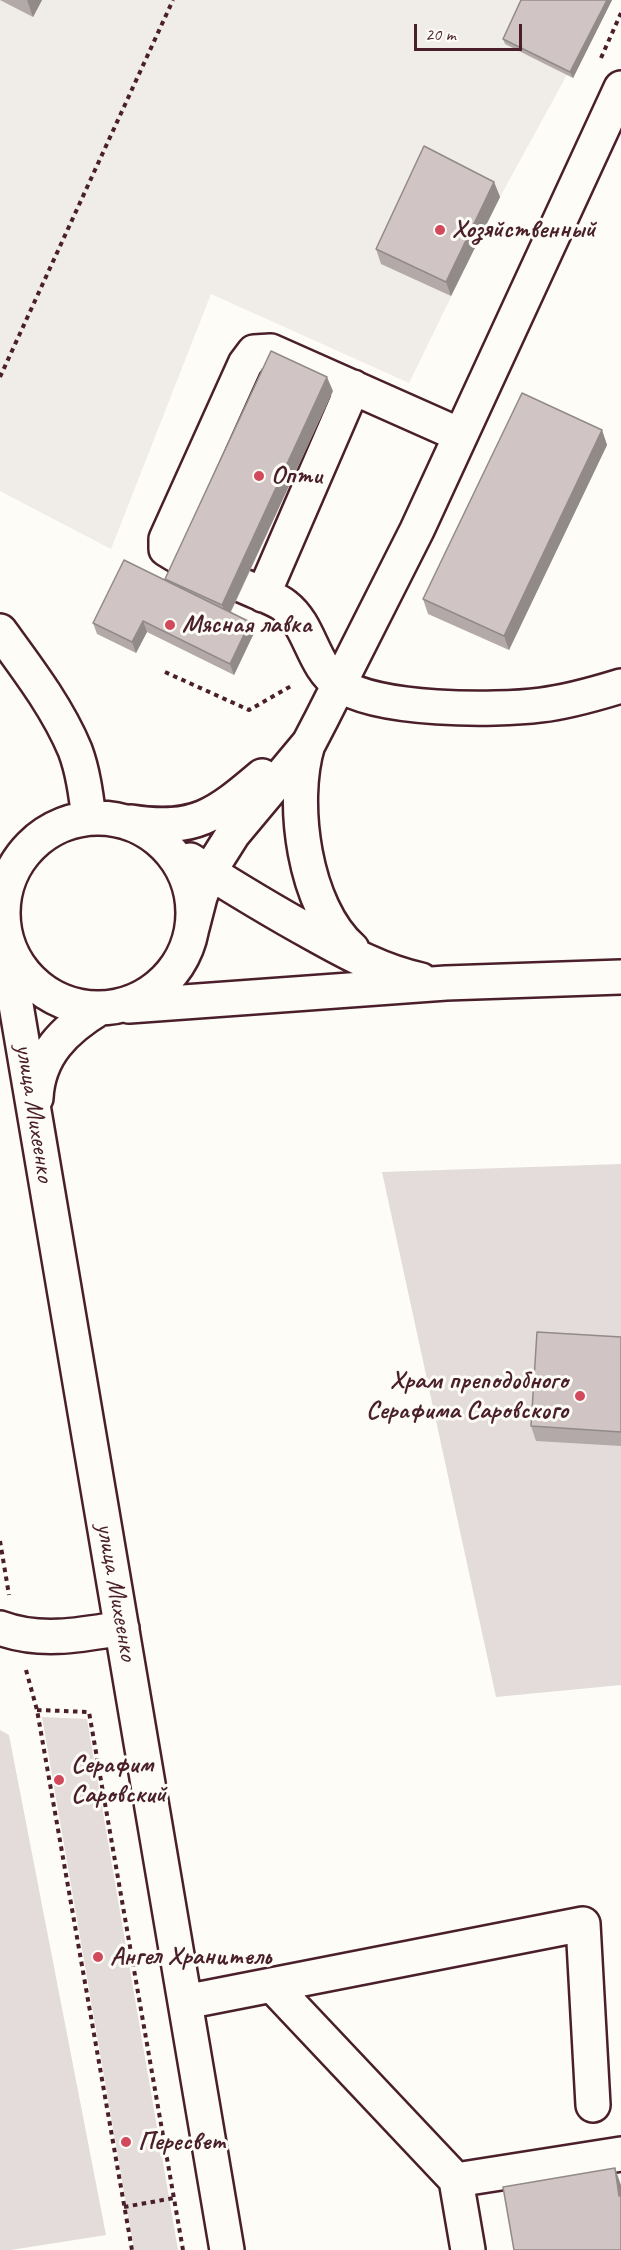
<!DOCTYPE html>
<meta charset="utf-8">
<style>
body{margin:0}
#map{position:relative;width:621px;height:2250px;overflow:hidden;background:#fdfcf7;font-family:Caveat,sans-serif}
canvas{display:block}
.scale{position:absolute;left:414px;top:24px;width:108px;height:27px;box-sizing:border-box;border:3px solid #4a1f2b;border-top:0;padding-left:8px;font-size:18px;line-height:21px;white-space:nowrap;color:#4a1f2b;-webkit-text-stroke:4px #fdfcf7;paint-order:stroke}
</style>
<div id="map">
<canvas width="621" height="2250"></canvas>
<div class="scale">20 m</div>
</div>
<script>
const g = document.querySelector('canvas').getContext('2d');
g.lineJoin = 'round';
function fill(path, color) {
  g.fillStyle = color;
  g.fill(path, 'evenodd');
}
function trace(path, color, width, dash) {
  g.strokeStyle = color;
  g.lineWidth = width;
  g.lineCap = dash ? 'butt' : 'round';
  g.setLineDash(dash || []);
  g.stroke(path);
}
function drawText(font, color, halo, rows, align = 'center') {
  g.font = font + ' Caveat,sans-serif';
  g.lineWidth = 6;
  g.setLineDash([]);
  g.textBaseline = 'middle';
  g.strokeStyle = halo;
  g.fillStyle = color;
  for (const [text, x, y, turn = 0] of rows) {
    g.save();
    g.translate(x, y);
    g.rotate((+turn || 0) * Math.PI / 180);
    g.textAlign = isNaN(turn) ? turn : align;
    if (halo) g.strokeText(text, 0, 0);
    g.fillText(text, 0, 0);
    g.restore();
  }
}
const built = new Path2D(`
 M0,0H608L500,197L409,383L211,294L111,549L0,491Z`);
const green = new Path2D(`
 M621,1164V1685L496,1697L382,1172Z
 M42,1717L87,1719L178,2250H134Z
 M0,1730L9,1735L106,2235L11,2250H0Z`);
const path = new Path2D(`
 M601,58L621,13
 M0,377L173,0
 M165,672L249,710L293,685
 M0,1541L9,1595
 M26,1670L37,1710L132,2250
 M37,1710L89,1712L183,2250
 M124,2207L174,2198`);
const minor = new Path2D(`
 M460,435L271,351L254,352L245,364L166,539V549C194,567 226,578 257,592C266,596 278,600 285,606C311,626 312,666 339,684C376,711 495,711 541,705C568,702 595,694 621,686
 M263,595L353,387
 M0,631C27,668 57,707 75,750C83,771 86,795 89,818
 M308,744C290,802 304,907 352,949
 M3 913a95 95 0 1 1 190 0a95 95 0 1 1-190 0Z
 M131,822C195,832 216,815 262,776
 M190,860C231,886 272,911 314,934C348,953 383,972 421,980
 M192,928L200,897L209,872L233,834L309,743L322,718L417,530L621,88
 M0,935L4,934L227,2250
 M129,1006L446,983L621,977
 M36,1098C38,1055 65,1029 100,1008
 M0,1628C40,1643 81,1635 122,1628
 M272,1985L456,2180L468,2250
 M185,2002L583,1924L593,2105
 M456,2180L621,2154`);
const wall = new Path2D(`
 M0,0H42L33,17Z
 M521,0H612L573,78L505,44L503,39Z
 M494,182L500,197L451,296L381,264L376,249Z
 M333,391L231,612L250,622L254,633L234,675L147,632L136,653L97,634L93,623L166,581L165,579Z
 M602,430L607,445L509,650L428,614L423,599Z
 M621,1337V1446L536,1441L531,1426Z`);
const shadedWall = new Path2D(`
 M27,0H42L33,17Z
 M607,0H612L573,78L570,72Z
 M494,182L500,197L451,296L446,282Z
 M327,377L333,391L227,619L222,605Z
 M602,430L607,445L509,650L504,636Z
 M143,621L147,632L136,653L132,642Z
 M250,622L254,633L234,675L230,664Z
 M615,2168L621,2185V2200L619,2196Z`);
const building = new Path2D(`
 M521,0H607L570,72L503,39Z
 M424,146L494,182L446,282L376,249Z
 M271,351L327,377L222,605L165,579Z
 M522,393L602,430L504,636L423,599Z
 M124,560L250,622L230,664L143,621L132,642L93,623Z
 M537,1332L621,1337V1432L531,1426Z
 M615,2168L619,2196L621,2195V2250H514L503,2187Z`);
const markers = [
 [440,230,6,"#d1495b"],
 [259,476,6,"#d1495b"],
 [170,625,6,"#d1495b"],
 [580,1396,6,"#d1495b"],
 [59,1780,6,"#d1495b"],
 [98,1957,6,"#d1495b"],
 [126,2142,6,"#d1495b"]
];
const poiNames = [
 ["Хозяйственный",452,230],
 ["Опти",271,476],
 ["Мясная лавка",182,625],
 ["Храм преподобного",568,1381,"right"],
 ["Серафима Саровского",568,1411,"right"],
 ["Серафим",71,1765],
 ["Саровский",71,1795],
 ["Ангел Хранитель",110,1957],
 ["Пересвет",138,2142]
];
const streetNames = [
 ["улица Михеенко",34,1113,81],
 ["улица Михеенко",116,1592,80]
];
fill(built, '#f0ece8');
fill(green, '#e3dcda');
trace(minor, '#4a1f2b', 38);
trace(path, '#4a1f2b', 4, [4.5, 4.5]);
trace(minor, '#fdfcf7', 33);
fill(wall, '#b3a9a9');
fill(shadedWall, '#928a89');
fill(building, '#d0c5c4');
trace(building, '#928a89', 1.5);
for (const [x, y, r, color] of markers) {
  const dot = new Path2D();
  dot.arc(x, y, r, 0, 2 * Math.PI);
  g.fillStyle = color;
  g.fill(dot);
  trace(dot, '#fdfcf7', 2);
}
drawText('bold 26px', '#4a1f2b', '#fdfcf7', poiNames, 'left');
drawText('26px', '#4a1f2b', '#fdfcf7', streetNames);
</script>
